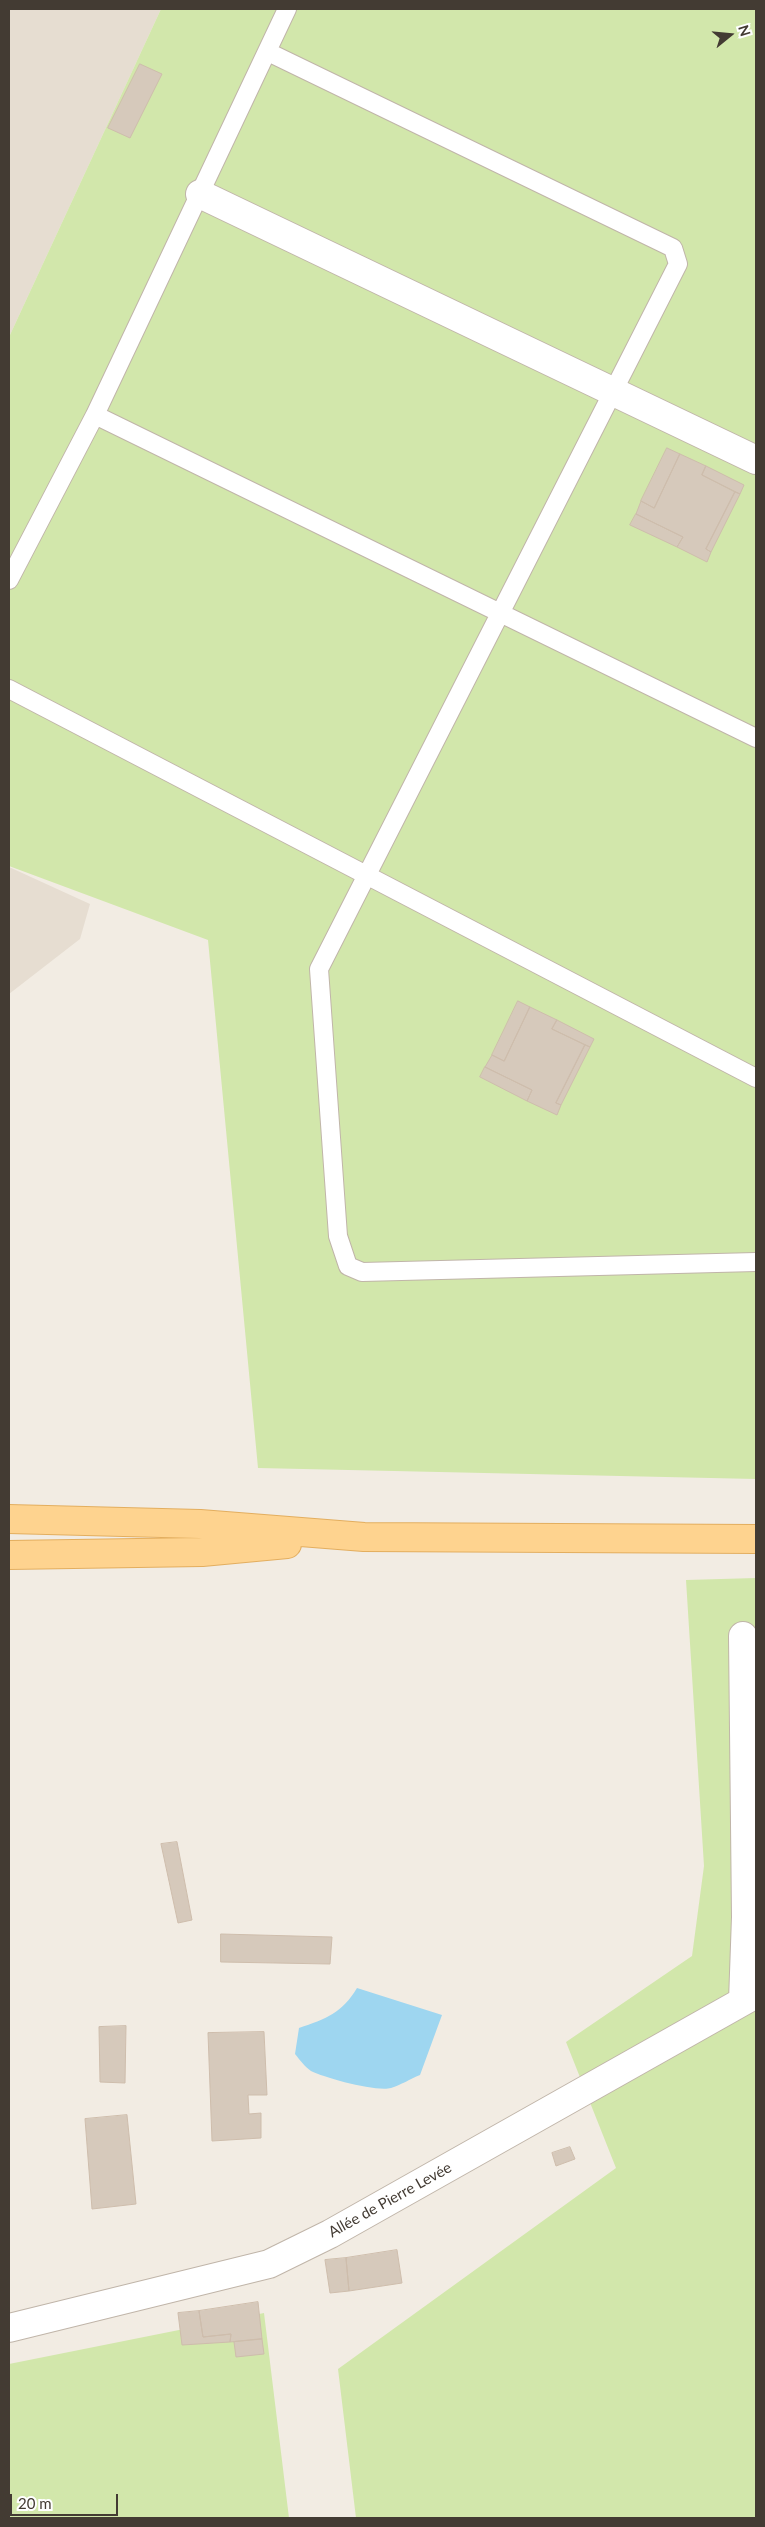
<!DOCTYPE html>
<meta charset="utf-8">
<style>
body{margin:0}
#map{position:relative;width:765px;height:2527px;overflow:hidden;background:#f2ece3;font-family:Lato,sans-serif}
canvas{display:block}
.frame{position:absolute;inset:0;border:10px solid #433b33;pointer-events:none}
.north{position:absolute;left:705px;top:10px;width:50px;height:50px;-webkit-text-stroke:4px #fff;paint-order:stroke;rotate:73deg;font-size:14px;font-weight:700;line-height:20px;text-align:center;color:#433b33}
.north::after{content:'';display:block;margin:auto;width:18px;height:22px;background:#433b33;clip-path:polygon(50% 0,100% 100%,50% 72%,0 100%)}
.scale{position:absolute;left:10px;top:2494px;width:108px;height:22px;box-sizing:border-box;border:2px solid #433b33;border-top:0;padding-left:6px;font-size:15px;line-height:18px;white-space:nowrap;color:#433b33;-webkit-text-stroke:4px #fff;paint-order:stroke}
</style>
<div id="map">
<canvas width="765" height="2527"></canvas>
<div class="frame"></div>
<div class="north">N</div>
<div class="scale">20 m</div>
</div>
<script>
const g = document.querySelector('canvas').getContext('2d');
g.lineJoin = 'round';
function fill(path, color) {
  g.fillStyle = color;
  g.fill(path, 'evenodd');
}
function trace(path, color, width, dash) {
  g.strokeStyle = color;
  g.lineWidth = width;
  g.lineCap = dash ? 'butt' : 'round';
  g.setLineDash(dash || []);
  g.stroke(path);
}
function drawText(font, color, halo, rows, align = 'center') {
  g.font = font + ' Lato,sans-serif';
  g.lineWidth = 4;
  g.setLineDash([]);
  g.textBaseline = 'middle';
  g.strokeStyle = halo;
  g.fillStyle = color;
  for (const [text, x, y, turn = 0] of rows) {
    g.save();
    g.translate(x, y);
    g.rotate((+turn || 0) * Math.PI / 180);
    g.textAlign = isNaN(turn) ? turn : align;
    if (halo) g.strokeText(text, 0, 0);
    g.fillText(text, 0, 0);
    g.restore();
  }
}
const residential = new Path2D(`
 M9,9H161L9,337Z
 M9,867L90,904L80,939L9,994Z`);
const green = new Path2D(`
 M161,9H756V1479L258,1468L208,940L9,866V337Z
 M756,1578V2518H356L338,2369L616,2168L566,2042L692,1956L704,1866L686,1580Z
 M264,2313L289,2518H9V2364Z`);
const water = new Path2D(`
 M357,1988L442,2015L420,2075C410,2079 401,2085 391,2088C376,2092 325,2078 311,2071C305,2067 300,2060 295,2054L299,2028C326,2019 342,2013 357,1988Z`);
const building = new Path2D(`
 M140,64L162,74L130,138L108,128Z
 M667,448L680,454L654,508L641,501Z
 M680,454L706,466L702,475L735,492L706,549L711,552L707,562L677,547L683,537L636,514L641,501L654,508Z
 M706,466L744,485L740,494L702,475Z
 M735,492L740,494L711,552L706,549Z
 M636,514L683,537L677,547L630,525Z
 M518,1001L530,1007L504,1061L492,1055Z
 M530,1007L557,1020L552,1029L585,1045L556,1103L561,1105L557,1115L527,1101L532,1090L485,1067L492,1055L504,1061Z
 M557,1020L594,1039L590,1047L552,1029Z
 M585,1045L590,1047L561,1105L556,1103Z
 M485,1067L532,1090L527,1101L480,1077Z
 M177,1842L192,1920L178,1923L161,1844Z
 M221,1934L332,1937L330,1964L221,1962Z
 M126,2026L125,2083L100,2082L99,2027Z
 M264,2032L267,2095H248L249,2114L261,2113V2138L212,2141L208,2033Z
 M127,2115L136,2204L92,2209L85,2119Z
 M570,2147L575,2159L556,2166L552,2153Z
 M397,2250L402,2283L349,2291L346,2258Z
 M346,2258L349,2291L330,2293L325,2260Z
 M258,2302L262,2339L230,2342L231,2334L203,2337L199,2311Z
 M199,2311L203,2337L231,2334L230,2342L182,2345L178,2313Z
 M262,2339L264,2354L236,2357L234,2342Z`);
const lane = new Path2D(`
 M268,52L673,248L678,264L319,969L338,1236L348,1266L362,1272L756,1262
 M95,415L756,738
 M9,580L95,415L287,9
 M9,689L756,1078`);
const street = new Path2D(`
 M200,194L756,460
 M743,2001L746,1917L743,1636
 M9,2328L269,2264L330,2234L756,1994`);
const primary = new Path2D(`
 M9,1519L200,1524L364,1537L756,1539
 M9,1555L202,1552L287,1544`);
const streetNames = [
 ["Allée de Pierre Levée",390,2200,-29]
];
fill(residential, '#e6ddd1');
fill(green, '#d2e7ab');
fill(water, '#9ed6f0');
fill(building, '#d6c9bb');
trace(building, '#cebdac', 1);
trace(lane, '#c0b5a9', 20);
trace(street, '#c0b5a9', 30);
trace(primary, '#e3ae5f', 30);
trace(lane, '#fff', 18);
trace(street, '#fff', 28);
trace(primary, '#fed38f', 28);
drawText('15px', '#433b33', '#fff', streetNames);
</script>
